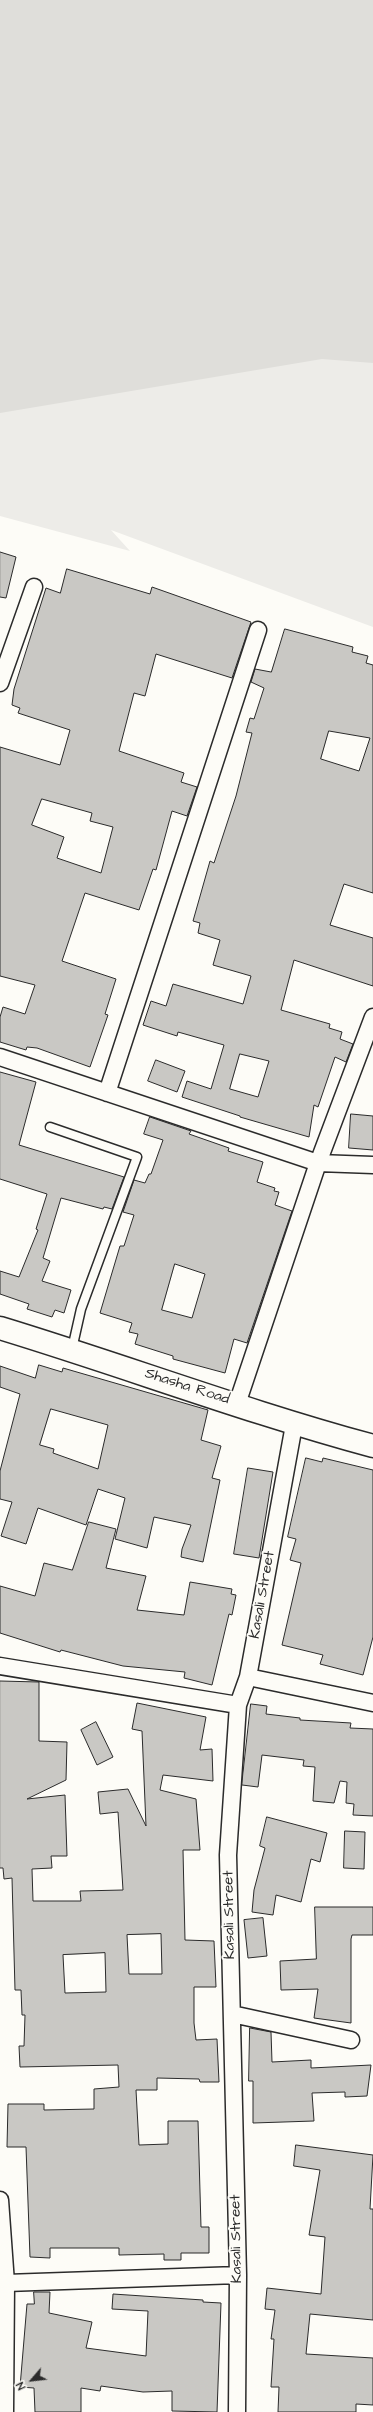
<!DOCTYPE html>
<style>
body{margin:0}
#map{position:relative;width:373px;height:2412px;overflow:hidden;background:#fdfcf7;font-family:"Architects Daughter",sans-serif}
canvas{display:block}
.north{position:absolute;left:12px;top:2360px;width:40px;height:40px;-webkit-text-stroke:3px #fdfcf7;paint-order:stroke;rotate:242deg;font-size:11px;font-weight:700;line-height:16px;text-align:center;color:#2b2b2b}
.north::after{content:'';display:block;margin:auto;width:14px;height:18px;background:#2b2b2b;clip-path:polygon(50% 0,100% 100%,50% 72%,0 100%)}
</style>
<div id="map">
<canvas width="373" height="2412"></canvas>
<div class="north">N</div>
</div>
<script>
const g = document.querySelector('canvas').getContext('2d');
g.lineJoin = 'round';
function fill(path, color) {
  g.fillStyle = color;
  g.fill(path, 'evenodd');
}
function trace(path, color, width, dash) {
  g.strokeStyle = color;
  g.lineWidth = width;
  g.lineCap = dash ? 'butt' : 'round';
  g.setLineDash(dash || []);
  g.stroke(path);
}
function drawText(font, color, halo, rows, align = 'center') {
  g.font = font + ' "Architects Daughter",sans-serif';
  g.lineWidth = 4;
  g.setLineDash([]);
  g.textBaseline = 'middle';
  g.strokeStyle = halo;
  g.fillStyle = color;
  for (const [text, x, y, turn = 0] of rows) {
    g.save();
    g.translate(x, y);
    g.rotate((+turn || 0) * Math.PI / 180);
    g.textAlign = isNaN(turn) ? turn : align;
    if (halo) g.strokeText(text, 0, 0);
    g.fillText(text, 0, 0);
    g.restore();
  }
}
const built = new Path2D(`
 M0,0H373V627L111,530L130,551L0,516Z`);
const green = new Path2D(`
 M0,0H373V363L322,359L0,413Z`);
const building = new Path2D(`
 M0,552L16,557L6,598L0,597Z
 M67,569L150,594L152,587L251,622L232,678L156,654L145,696L134,693L119,751L184,773L181,782L197,787L187,816L172,811L156,870L153,869L139,910L85,893L62,961L116,979L105,1014L108,1015L90,1067L37,1048L27,1047L26,1050L0,1042V1017L3,1007L25,1014L35,985L0,976V747L60,765L70,730L18,713L20,708L12,705L14,689L46,588L60,593ZM42,799L92,813L90,821L113,827L101,873L57,858L64,837L32,825Z
 M285,629L353,647L352,652L368,656L366,663L373,665V893L344,884L330,925L373,938V986L294,960L281,1010L330,1024L329,1028L342,1032L340,1039L353,1044L346,1062L335,1057L318,1107L314,1105L309,1137L240,1117V1116L182,1097L187,1081L211,1089L224,1045L178,1032L177,1036L143,1025L151,1001L166,1006L173,984L243,1004L251,976L213,965L220,940L198,933L200,923L193,921L210,861L214,863L236,796L252,733L246,732L250,718L254,719L264,688L251,682L255,669L271,672ZM329,731L370,738L359,771L321,759ZM240,1054L269,1061L258,1097L230,1089Z
 M156,1060L185,1071L177,1092L148,1081Z
 M0,1072L36,1082L19,1145L124,1177L112,1209L104,1207L103,1209L61,1198L43,1258L50,1261L42,1281L71,1290L64,1313L55,1310L52,1317L27,1309L29,1304L0,1294V1271L19,1277L38,1230L36,1229L47,1194L0,1179Z
 M351,1114L373,1116V1150L349,1148Z
 M150,1117L191,1131L189,1134L229,1148L228,1151L263,1162L257,1182L275,1188L274,1191L279,1192L275,1205L292,1211L247,1343L234,1339L225,1373L173,1359V1356L135,1344L138,1334L129,1332L132,1323L100,1313L120,1246H124L134,1215L123,1212L134,1180L145,1183L149,1174H151L163,1140L144,1134ZM175,1264L205,1274L192,1318L162,1310Z
 M39,1365L62,1372L63,1368L208,1410L201,1440L221,1446L212,1478L220,1480L203,1562L181,1557L182,1549L191,1525L154,1517L147,1548L115,1539L125,1498L98,1489L86,1525L38,1508L26,1544L1,1536L12,1502L0,1499V1471L20,1394L0,1387V1366L35,1378ZM51,1409L108,1425L98,1469L53,1453L54,1449L40,1445Z
 M306,1458L322,1462L323,1458L373,1470V1637L363,1675L320,1664L323,1655L282,1645L301,1563L290,1560L296,1539L288,1537Z
 M248,1468L273,1472L259,1558L234,1554Z
 M89,1522L116,1529L106,1568L146,1576L137,1610L184,1615L190,1582L232,1589L231,1594L236,1595L232,1615L229,1614L212,1685L184,1678L185,1672L123,1666L61,1650L60,1652L0,1633V1586L35,1596L44,1563L72,1570Z
 M0,1681L39,1682V1741L67,1742L66,1780L27,1799L65,1795L67,1856H51L52,1868L32,1869L33,1901H81L80,1891L123,1890L118,1812L100,1814L98,1792L128,1789L146,1826L142,1731L132,1729L137,1703L206,1717L200,1750L212,1749L213,1781L163,1775L160,1790L196,1799L200,1850H183L185,1940L214,1941L216,1987H194V2023L196,2040L217,2039L219,2082H200L199,2079L157,2078V2090H136L139,2145L168,2144V2121H198L201,2227H209V2253H181V2260H164V2254L119,2255V2248H50V2258L30,2257L26,2147H7L8,2104H44V2110L94,2109V2089L119,2087L118,2065L20,2067L19,2046H24L25,2015H22L21,1990H15L12,1878L4,1879L3,1868H0ZM161,1934L162,1974H129L127,1935ZM105,1953L106,1992L65,1993L63,1955Z
 M251,1704L267,1706L266,1714L300,1718V1720L351,1723L350,1728L373,1729V1816L353,1815L354,1804L346,1803L347,1782L340,1781L334,1803L313,1801L315,1767L303,1766L304,1760L262,1755L258,1787L242,1785Z
 M96,1722L113,1757L97,1765L81,1730Z
 M267,1817L327,1833L320,1862L311,1859L301,1902L276,1895L273,1915L252,1912L254,1890L265,1848L260,1846Z
 M345,1831L365,1832L364,1869L344,1868Z
 M315,1907H373V1935H352L351,1939V2023L314,2018L318,1989L281,1990L280,1961L316,1959Z
 M263,1918L267,1956L248,1958L244,1920Z
 M250,2028L271,2032L272,2062L311,2060V2068L371,2065L367,2096L345,2097V2092L312,2093L314,2121L253,2123V2081H249Z
 M296,2145L373,2155L370,2209H373V2320L310,2314L306,2354L373,2358V2405L356,2404V2412H278L279,2387H271L274,2339H271L275,2310L265,2309L267,2288L321,2294L325,2237L309,2235L320,2170L294,2166Z
 M34,2292H50L49,2313L92,2322L86,2348L146,2356L148,2311L112,2309L113,2294L203,2300V2302L221,2303L217,2412L172,2411V2391L143,2392L101,2386L100,2391L81,2388V2412H35L34,2388L20,2387L27,2304H34Z`);
const lane = new Path2D(`
 M50,1127L137,1157L81,1309L72,1349`);
const street = new Path2D(`
 M0,683L34,587
 M0,1057L318,1163L373,1165
 M107,1093L258,630
 M237,1404L318,1163L373,1017
 M0,1666L238,1705
 M248,1677L373,1703
 M232,2014L351,2040
 M0,2200L6,2283L5,2412
 M6,2283L238,2275
 M237,2412L238,2275L228,1855L238,1705L248,1677L294,1425`);
const secondary = new Path2D(`
 M0,1328C125,1366 247,1412 373,1446`);
const streetNames = [
 ["Shasha Road",187,1387,18],
 ["Kasali Street",263,1595,-80],
 ["Kasali Street",230,1915,-91],
 ["Kasali Street",237,2239,-91]
];
fill(built, '#edece8');
fill(green, '#dfdeda');
fill(building, '#c9c8c4');
trace(building, '#2b2b2b', 1);
trace(lane, '#2b2b2b', 11);
trace(street, '#2b2b2b', 19);
trace(secondary, '#2b2b2b', 25);
trace(lane, '#fdfcf7', 8);
trace(street, '#fdfcf7', 16);
trace(secondary, '#fdfcf7', 22);
drawText('15px', '#2b2b2b', '#fdfcf7', streetNames);
</script>
